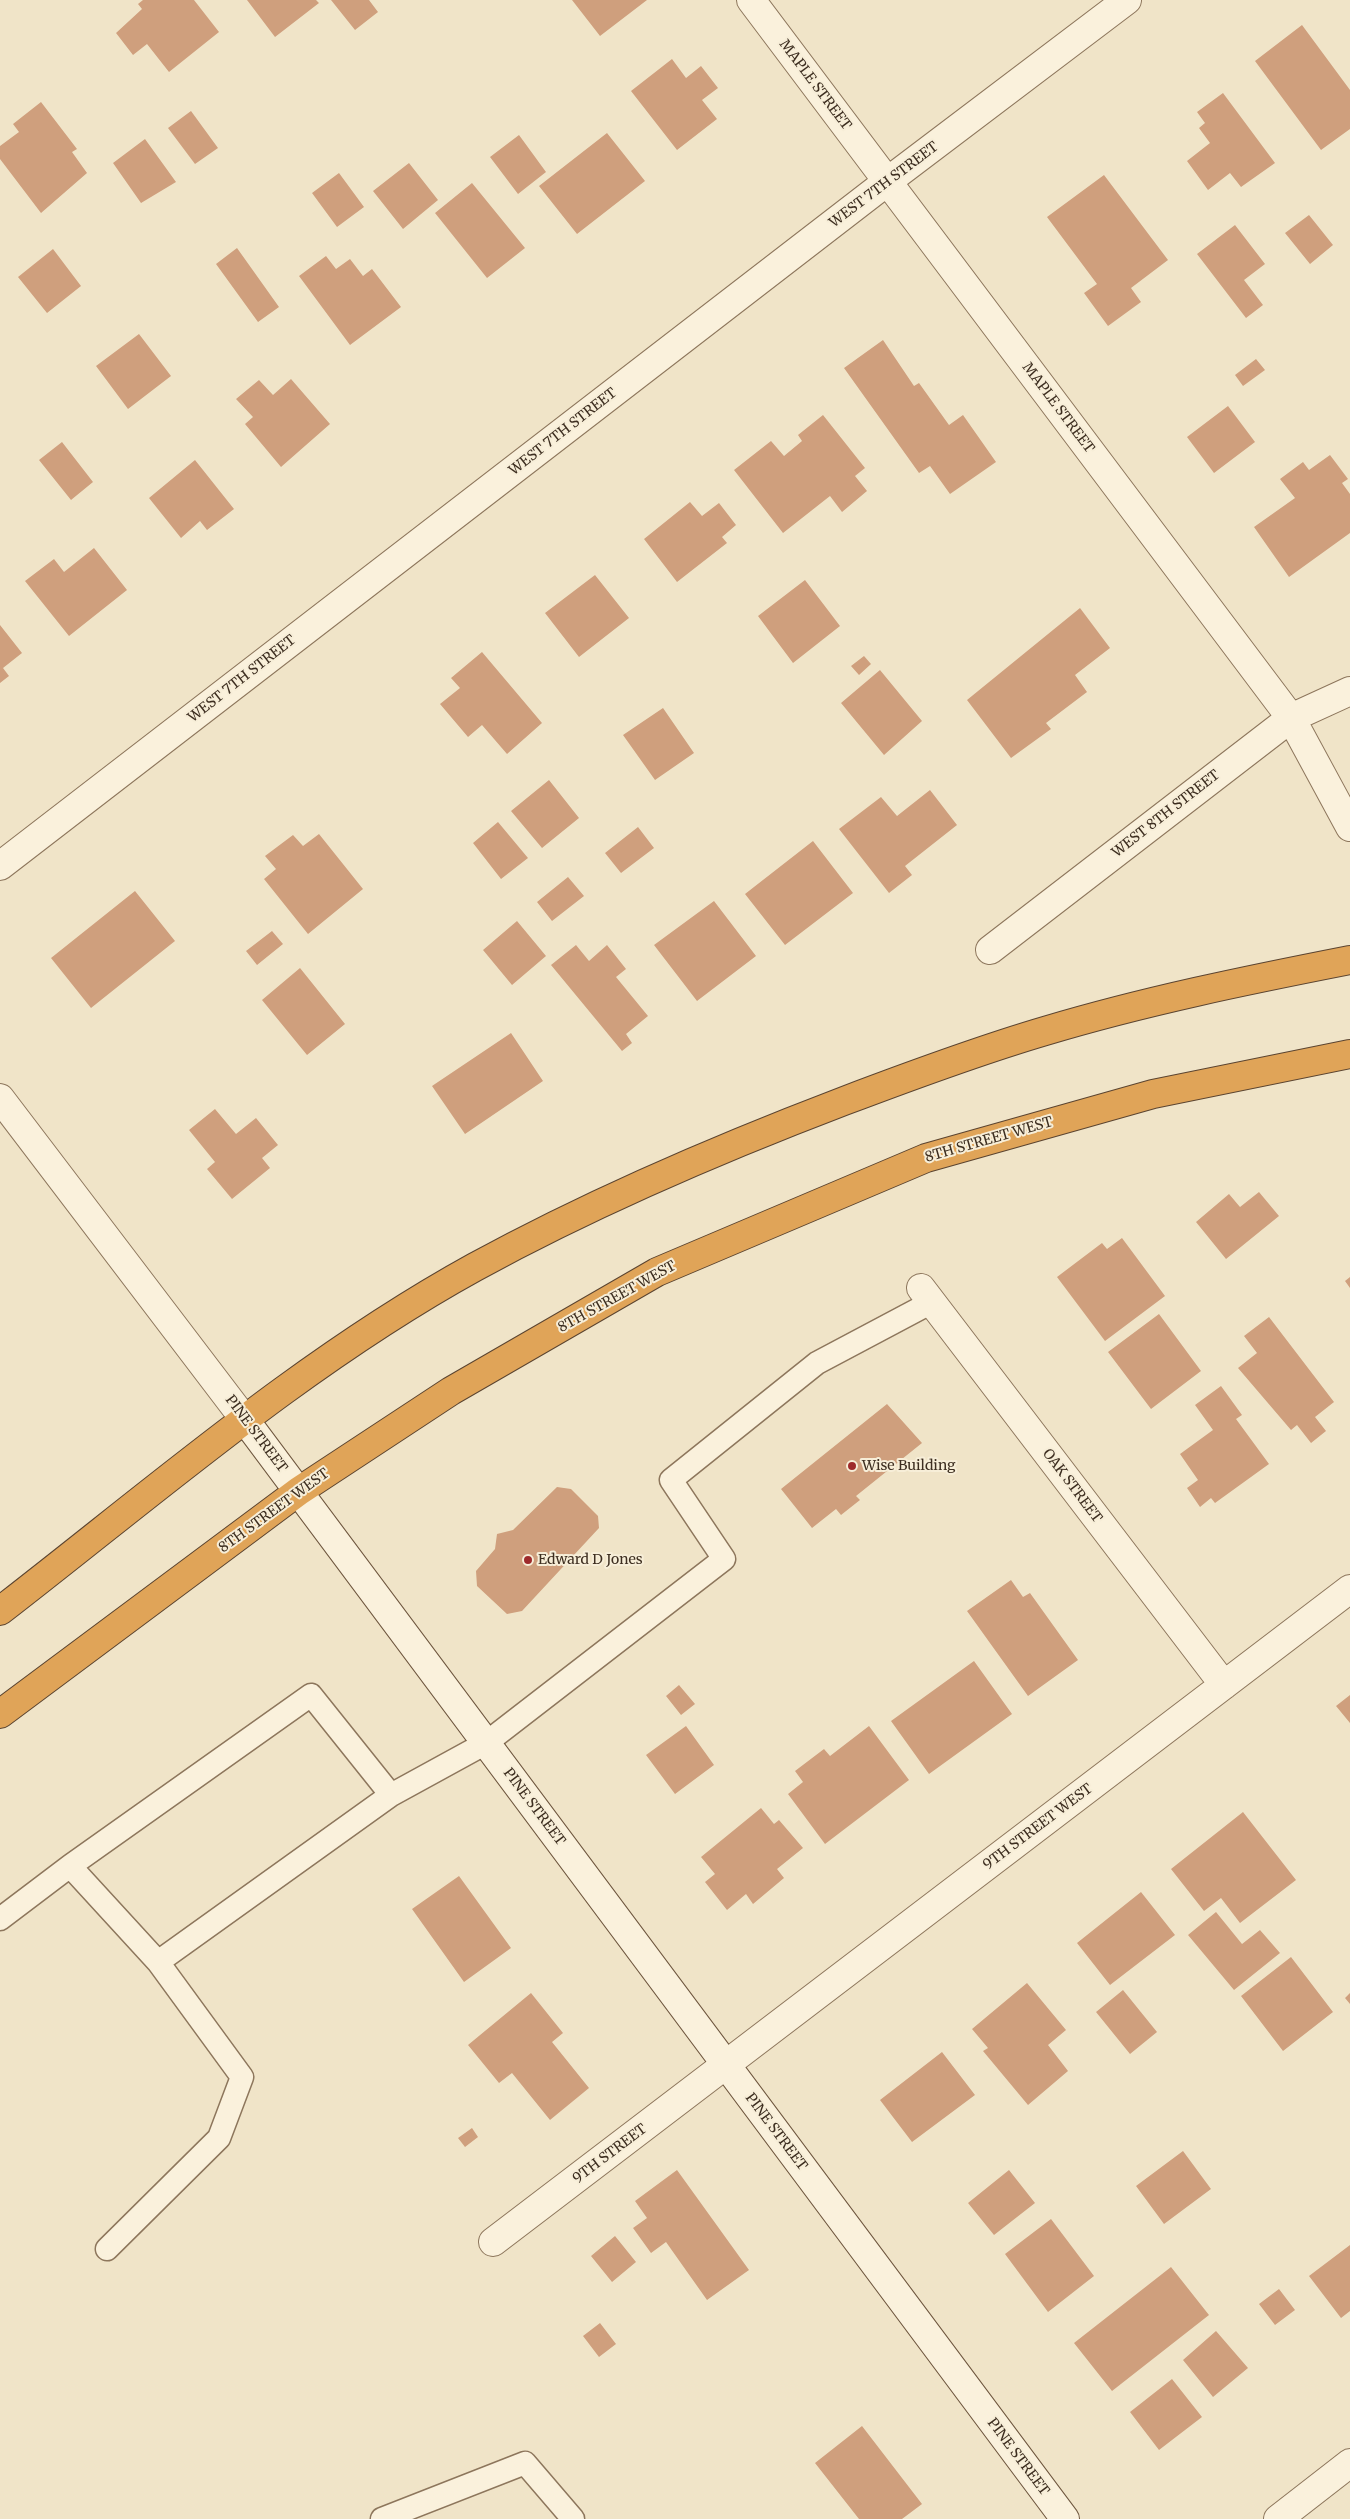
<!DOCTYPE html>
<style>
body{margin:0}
canvas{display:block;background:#f0e4c8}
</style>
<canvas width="1350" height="2519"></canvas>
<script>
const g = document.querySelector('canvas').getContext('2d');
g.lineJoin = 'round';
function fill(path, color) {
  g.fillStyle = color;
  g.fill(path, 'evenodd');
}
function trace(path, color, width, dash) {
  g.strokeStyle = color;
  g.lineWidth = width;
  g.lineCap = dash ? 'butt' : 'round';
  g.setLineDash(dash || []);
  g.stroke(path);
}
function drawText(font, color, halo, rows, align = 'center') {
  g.font = font + ' Merriweather,serif';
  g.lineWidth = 4;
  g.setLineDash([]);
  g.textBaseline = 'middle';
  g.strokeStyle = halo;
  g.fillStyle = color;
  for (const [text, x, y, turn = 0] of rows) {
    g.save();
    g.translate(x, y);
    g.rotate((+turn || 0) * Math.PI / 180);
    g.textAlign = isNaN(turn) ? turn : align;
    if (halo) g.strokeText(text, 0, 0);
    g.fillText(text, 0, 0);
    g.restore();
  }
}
const building = new Path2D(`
 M143,0H194L219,32L169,72L147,44L133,55L116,33L142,9L138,4Z
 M247,0H316L319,3L275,37Z
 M331,0H369L378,12L355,30Z
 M572,0H647L600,36Z
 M1302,25L1350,90V129L1321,150L1255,61Z
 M672,59L686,78L701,66L718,88L702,100L717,119L677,150L631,91Z
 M1223,93L1275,163L1241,187L1230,173L1208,190L1187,161L1210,143L1199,128L1205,123L1197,112Z
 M41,102L77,149L72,152L87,173L41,213L0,159V146L19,132L13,124Z
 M191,111L218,148L195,164L168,128Z
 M607,133L645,181L577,234L539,186Z
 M519,135L546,172L518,194L490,157Z
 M145,139L176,182L141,203L113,163Z
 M409,163L438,200L403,229L373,191Z
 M339,173L364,207L337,227L312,193Z
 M1104,175L1168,260L1131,288L1141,302L1108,326L1084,293L1097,284L1047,217Z
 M472,183L525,248L487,278L435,213Z
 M1309,215L1333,245L1310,264L1285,233Z
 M1235,225L1265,264L1244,280L1263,305L1246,318L1197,254Z
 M237,248L279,307L258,322L216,264Z
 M53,249L81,286L47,313L18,277Z
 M326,256L336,269L350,259L363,276L372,269L401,307L350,345L299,276Z
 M139,334L171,376L128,409L96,366Z
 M883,340L914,386L919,383L949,425L963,415L996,462L950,494L930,466L919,473L844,368Z
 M1256,359L1265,370L1243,386L1235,375Z
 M291,379L330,424L281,467L245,424L253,417L236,399L259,380L273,395Z
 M1228,406L1255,442L1214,473L1187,437Z
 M823,415L865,468L855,476L867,491L842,512L830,496L783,533L734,470L771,441L784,456L802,441L798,435Z
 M62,442L93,482L71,500L39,460Z
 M1330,455L1348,479L1342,483L1350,494V533L1289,577L1254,527L1295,498L1280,479L1303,462L1309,470Z
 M195,460L234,509L207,530L200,521L181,538L149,498Z
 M690,502L702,516L719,503L736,525L722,537L727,543L677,582L644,539Z
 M94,548L127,590L69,636L25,581L54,559L64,572Z
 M595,575L629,618L579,657L545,613Z
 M805,580L840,626L793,663L758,616Z
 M1080,608L1110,648L1075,675L1087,692L1046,723L1051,729L1011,758L967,700Z
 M0,625L22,653L3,668L9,676L0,683Z
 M482,652L542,723L507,754L482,725L468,737L440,704L460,688L451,678Z
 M864,656L871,664L859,675L851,666Z
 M880,670L922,721L884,755L841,703Z
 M663,708L694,753L655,780L623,735Z
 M549,780L579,818L542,848L511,811Z
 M930,790L957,825L905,866L912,875L889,893L839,829L881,797L897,816Z
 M498,822L528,858L501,879L473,843Z
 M638,827L654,848L621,873L605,853Z
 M319,834L363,889L308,934L264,879L276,869L265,856L293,835L303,846Z
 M813,841L853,893L785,945L745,894Z
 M568,877L584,896L552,921L537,902Z
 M135,891L175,941L91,1008L51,958Z
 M714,901L756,956L697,1001L654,945Z
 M517,921L546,956L512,985L483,950Z
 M272,931L283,944L257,965L246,951Z
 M576,945L589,961L607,945L626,969L616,977L648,1016L626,1034L632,1043L622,1051L551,965Z
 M300,968L345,1024L307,1055L262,1000Z
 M511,1033L543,1081L465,1134L432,1086Z
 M215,1109L236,1134L256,1118L278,1145L262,1158L270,1168L232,1199L207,1169L215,1162L189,1130Z
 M1259,1192L1279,1216L1226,1259L1196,1222L1229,1194L1240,1207Z
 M1122,1238L1165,1296L1105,1341L1057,1277L1102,1243L1107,1249Z
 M1350,1277V1288L1345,1281Z
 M1159,1314L1201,1371L1151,1409L1108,1352Z
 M1269,1317L1334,1402L1315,1417L1326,1431L1311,1443L1297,1425L1291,1430L1238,1368L1257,1353L1244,1336Z
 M1221,1386L1242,1415L1236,1419L1269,1464L1215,1503L1211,1498L1200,1507L1187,1488L1198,1480L1180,1454L1213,1430L1195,1405Z
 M887,1404L922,1443L856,1496L860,1500L841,1515L836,1509L812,1528L781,1489Z
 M557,1487L571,1489L598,1516L599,1528L522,1611L507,1614L477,1586L476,1571L495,1549L497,1534L513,1530Z
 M1011,1580L1023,1597L1030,1593L1078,1660L1028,1696L967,1611Z
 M974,1661L1012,1714L929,1774L891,1721Z
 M679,1685L695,1704L681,1715L666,1696Z
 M1350,1695V1723L1336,1706Z
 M686,1726L714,1765L675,1794L646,1755Z
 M869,1726L909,1780L825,1844L788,1794L803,1782L795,1771L824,1749L830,1756Z
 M761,1808L774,1824L779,1820L803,1848L777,1869L784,1878L753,1904L746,1894L727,1910L705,1882L715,1874L701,1857Z
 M1243,1812L1296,1880L1240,1923L1221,1898L1204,1911L1171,1869Z
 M459,1876L511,1948L464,1982L412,1909Z
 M1141,1892L1175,1935L1110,1985L1077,1943Z
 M1216,1912L1242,1944L1260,1930L1280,1953L1234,1990L1188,1935Z
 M1291,1957L1333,2012L1283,2051L1241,1996Z
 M1027,1983L1066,2030L1048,2045L1068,2071L1028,2105L983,2051L988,2048L972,2029Z
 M1123,1990L1157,2032L1130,2054L1096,2012Z
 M531,1993L563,2033L552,2042L589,2088L550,2120L512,2073L499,2083L468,2045Z
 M1350,1993V2004L1345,1998Z
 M942,2052L975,2095L912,2142L880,2100Z
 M472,2128L478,2137L465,2147L458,2138Z
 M1183,2151L1211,2189L1164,2224L1136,2186Z
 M677,2170L749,2270L707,2300L666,2242L651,2253L633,2228L647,2218L635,2201Z
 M1009,2170L1035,2203L994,2235L968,2203Z
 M1051,2219L1094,2276L1048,2312L1005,2254Z
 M615,2236L636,2262L612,2282L591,2256Z
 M1350,2245V2311L1341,2318L1309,2276Z
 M1171,2267L1209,2315L1112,2391L1074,2343Z
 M1279,2289L1295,2310L1275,2325L1259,2304Z
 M600,2323L616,2344L599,2357L583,2336Z
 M1216,2331L1248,2368L1213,2397L1183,2360Z
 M1172,2379L1202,2417L1159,2450L1130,2412Z
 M862,2426L922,2504L902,2519H859L815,2463Z`);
const lane = new Path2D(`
 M70,1866L311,1695L391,1795
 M0,1919L70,1866L158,1962L391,1795L486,1743L724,1559L671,1480L817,1363L932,1302
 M107,2249L219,2138L242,2077L158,1962
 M382,2519L525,2463L573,2519`);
const street = new Path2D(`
 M751,0L1291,718L1350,827
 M0,866L888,181L1127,0
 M990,950L1291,718L1350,691
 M0,1098L245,1420
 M921,1288L1224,1685
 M493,2242L1350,1589
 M1278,2519L1350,2463`);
const secondary = new Path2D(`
 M245,1420L1065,2519`);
const highway = new Path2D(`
 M0,1611C154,1492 304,1361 475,1267C594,1202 718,1149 844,1101C910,1076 977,1051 1045,1031C1145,1001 1248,980 1350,960
 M0,1714L299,1491L451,1391L657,1272L926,1158L1153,1094L1350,1054`);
const markers = [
 [852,1466,5,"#9e2a2b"],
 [528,1560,5,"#9e2a2b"]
];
const streetNames = [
 ["MAPLE STREET",815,85,53],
 ["WEST 7TH STREET",884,185,-37],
 ["MAPLE STREET",1058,408,53],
 ["WEST 7TH STREET",563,432,-38],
 ["WEST 7TH STREET",242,679,-38],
 ["WEST 8TH STREET",1166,814,-38],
 ["8TH STREET WEST",989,1140,-16],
 ["8TH STREET WEST",617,1297,-29],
 ["PINE STREET",256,1434,53],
 ["OAK STREET",1072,1486,53],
 ["8TH STREET WEST",274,1511,-36],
 ["PINE STREET",534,1807,53],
 ["9TH STREET WEST",1038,1827,-37],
 ["PINE STREET",776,2132,53],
 ["9TH STREET",610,2154,-37],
 ["PINE STREET",1018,2457,53]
];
const poiNames = [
 ["Wise Building",862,1466],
 ["Edward D Jones",538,1560]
];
fill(building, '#cf9f7d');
trace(lane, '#8d765c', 25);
trace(street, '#8d765c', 30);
trace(secondary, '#6f573f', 30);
trace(highway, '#5b4430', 30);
trace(lane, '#faf1dc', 22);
trace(street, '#faf1dc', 28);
trace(secondary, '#faf1dc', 28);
trace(highway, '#e0a458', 28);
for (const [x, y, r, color] of markers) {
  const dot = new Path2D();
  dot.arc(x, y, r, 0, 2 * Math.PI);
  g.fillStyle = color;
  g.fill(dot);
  trace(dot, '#f7eed8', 2);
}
drawText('14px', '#3d2e20', '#f7eed8', streetNames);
drawText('14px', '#3d2e20', '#f7eed8', poiNames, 'left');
</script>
